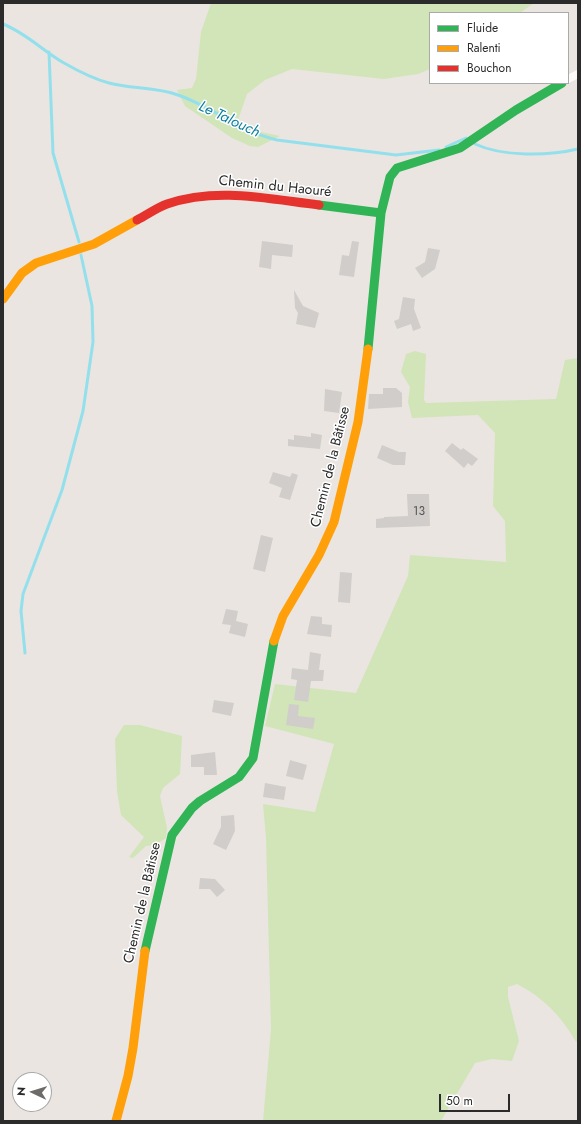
<!DOCTYPE html>
<meta charset="utf-8">
<style>
body{margin:0}
#map{position:relative;width:581px;height:1124px;overflow:hidden;background:#eae5e0;font-family:Jost,sans-serif}
canvas{display:block}
.frame{position:absolute;inset:0;border:4px solid #2b2b2b;pointer-events:none}
.legend{position:absolute;left:429px;top:12px;width:140px;height:72px;box-sizing:border-box;background:#fff;border:1px solid #aaa;margin:0;padding:5px 7px;list-style:none;font-size:12px;color:#2b2b2b}
.legend li{display:flex;align-items:center;gap:8px;height:20px}
.legend b{width:20px;border:1px solid #aaa}
.north{position:absolute;left:12px;top:1072px;width:40px;height:40px;box-sizing:border-box;background:#fff;border:1px solid #aaa;border-radius:50%;rotate:274deg;font-size:11px;font-weight:700;line-height:16px;text-align:center;color:#2b2b2b}
.north::after{content:'';display:block;margin:auto;width:14px;height:18px;background:#6e6c6a;clip-path:polygon(50% 0,100% 100%,50% 72%,0 100%)}
.scale{position:absolute;left:439px;top:1094px;width:71px;height:18px;box-sizing:border-box;border:2px solid #2b2b2b;border-top:0;padding-left:5px;font-size:12px;line-height:14px;white-space:nowrap;color:#2b2b2b;-webkit-text-stroke:3px #fff;paint-order:stroke}
</style>
<div id="map">
<canvas width="581" height="1124"></canvas>
<div class="frame"></div>
<ul class="legend">
<li><b style="height:5px;background:#30b455"></b>Fluide</li>
<li><b style="height:5px;background:#ff9f0a"></b>Ralenti</li>
<li><b style="height:5px;background:#e5322d"></b>Bouchon</li>
</ul>
<div class="north">N</div>
<div class="scale">50 m</div>
</div>
<script>
const g = document.querySelector('canvas').getContext('2d');
g.lineJoin = 'round';
function fill(path, color) {
  g.fillStyle = color;
  g.fill(path, 'evenodd');
}
function trace(path, color, width, dash) {
  g.strokeStyle = color;
  g.lineWidth = width;
  g.lineCap = dash ? 'butt' : 'round';
  g.setLineDash(dash || []);
  g.stroke(path);
}
function drawText(font, color, halo, rows, align = 'center') {
  g.font = font + ' Jost,sans-serif';
  g.lineWidth = 3;
  g.setLineDash([]);
  g.textBaseline = 'middle';
  g.strokeStyle = halo;
  g.fillStyle = color;
  for (const [text, x, y, turn = 0] of rows) {
    g.save();
    g.translate(x, y);
    g.rotate((+turn || 0) * Math.PI / 180);
    g.textAlign = isNaN(turn) ? turn : align;
    if (halo) g.strokeText(text, 0, 0);
    g.fillText(text, 0, 0);
    g.restore();
  }
}
const green = new Path2D(`
 M211,3H534L520,13H430V69L418,74L384,79L292,69L265,80L247,94L238,120L261,132L280,136L258,147L250,146L232,138L185,106L177,90L192,88L196,79L201,32Z
 M415,351L426,354L424,400L426,403L556,399L565,360L578,358V1041L576,1042C562,1017 543,997 517,984L508,987V997L519,1041L512,1061L492,1059L475,1063L441,1121H263L271,1029L266,838L263,804L315,812L334,744L265,726L275,684L356,693L408,576L410,555L506,562L505,521L493,506L495,433L478,415L412,418L408,402L410,387L401,372L406,354Z
 M124,725H140L182,736L180,774L163,788L160,796L167,828L166,838L155,845L146,846L133,858L129,857L144,837L121,815L117,791L115,739Z`);
const stream = new Path2D(`
 M3,24C26,33 43,51 64,63C78,71 94,79 109,83C131,89 156,87 178,95C213,107 241,132 277,140L396,155L439,150
 M49,52L53,153L79,242
 M475,144C503,157 548,156 578,149
 M446,147L466,138
 M25,653L21,611L23,594L62,490L83,411L93,342L92,306L81,255`);
const building = new Path2D(`
 M262,241L293,245L292,257L272,255L271,269L259,267Z
 M352,241L359,242L354,277L339,275L342,255L349,256Z
 M428,248L440,250L435,269L422,278L415,268L425,262Z
 M294,290L303,306L319,313L315,328L296,324L298,313L295,308Z
 M403,297L415,299L414,309L421,328L413,331L411,324L397,329L394,321L399,319Z
 M383,388H396L402,393V407L368,409L369,394H383Z
 M325,389L342,392L339,413L324,411Z
 M311,433L322,435L320,449L288,446V439L294,440V435L311,437Z
 M452,443L461,450L463,448L478,459L472,466L468,463L464,468L445,451Z
 M382,445L399,452H406L405,465H393L377,458Z
 M273,472L290,477L292,473L298,475L290,500L279,497L282,488L269,483Z
 M407,494H429L430,526L376,528V519L384,518V517L408,516Z
 M261,535L273,538L265,572L253,569Z
 M340,572L352,573L350,603L338,602Z
 M226,609L238,611L236,621L248,624L245,637L229,633L231,625L222,624Z
 M311,616L322,617V624L332,625L331,637L307,634Z
 M310,652L321,654L319,670H324L323,681H311L308,702L294,700L297,680L291,679L292,668L308,670Z
 M214,700L234,703L231,716L212,712Z
 M289,704L299,705L298,716L315,718L313,729L286,725Z
 M215,752L217,775H204V767H191V755Z
 M290,760L307,765L303,780L286,776Z
 M265,783L286,787L284,800L263,797Z
 M234,815L235,831L226,850L213,844L221,827V816Z
 M200,878L215,879L225,890L217,897L210,889H199Z`);
const street = new Path2D(`
 M568,79L578,74`);
const fast = new Path2D(`
 M319,205L381,213
 M368,349L381,213L390,177L397,168L460,148L516,110L562,83
 M145,951L172,835L192,808L200,801L239,777L253,758L274,641`);
const slow = new Path2D(`
 M3,299L22,273L36,263L94,244L137,220
 M274,641L283,616L319,555L334,522L358,422L368,349
 M116,1121L128,1076L133,1048L145,951`);
const jam = new Path2D(`
 M137,220C147,215 156,208 167,204C217,187 268,199 319,205`);
const numberNames = [
 ["13",419,512]
];
const streetNames = [
 ["Chemin du Haouré",275,187,6],
 ["Chemin de la Bâtisse",331,467,-76],
 ["Chemin de la Bâtisse",143,903,-77]
];
const waterNames = [
 ["Le Talouch",229,120,25]
];
fill(green, '#d1e5b8');
trace(stream, '#93e0ec', 3);
fill(building, '#d0cdca');
trace(street, '#fcfbfa', 8);
trace(fast, '#30b455', 9);
trace(slow, '#ff9f0a', 9);
trace(jam, '#e5322d', 9);
drawText('12px', '#555454', null, numberNames);
drawText('14px', '#2b2b2b', '#fff', streetNames);
drawText('italic 15px', '#0b7f9f', '#fff', waterNames);
</script>
